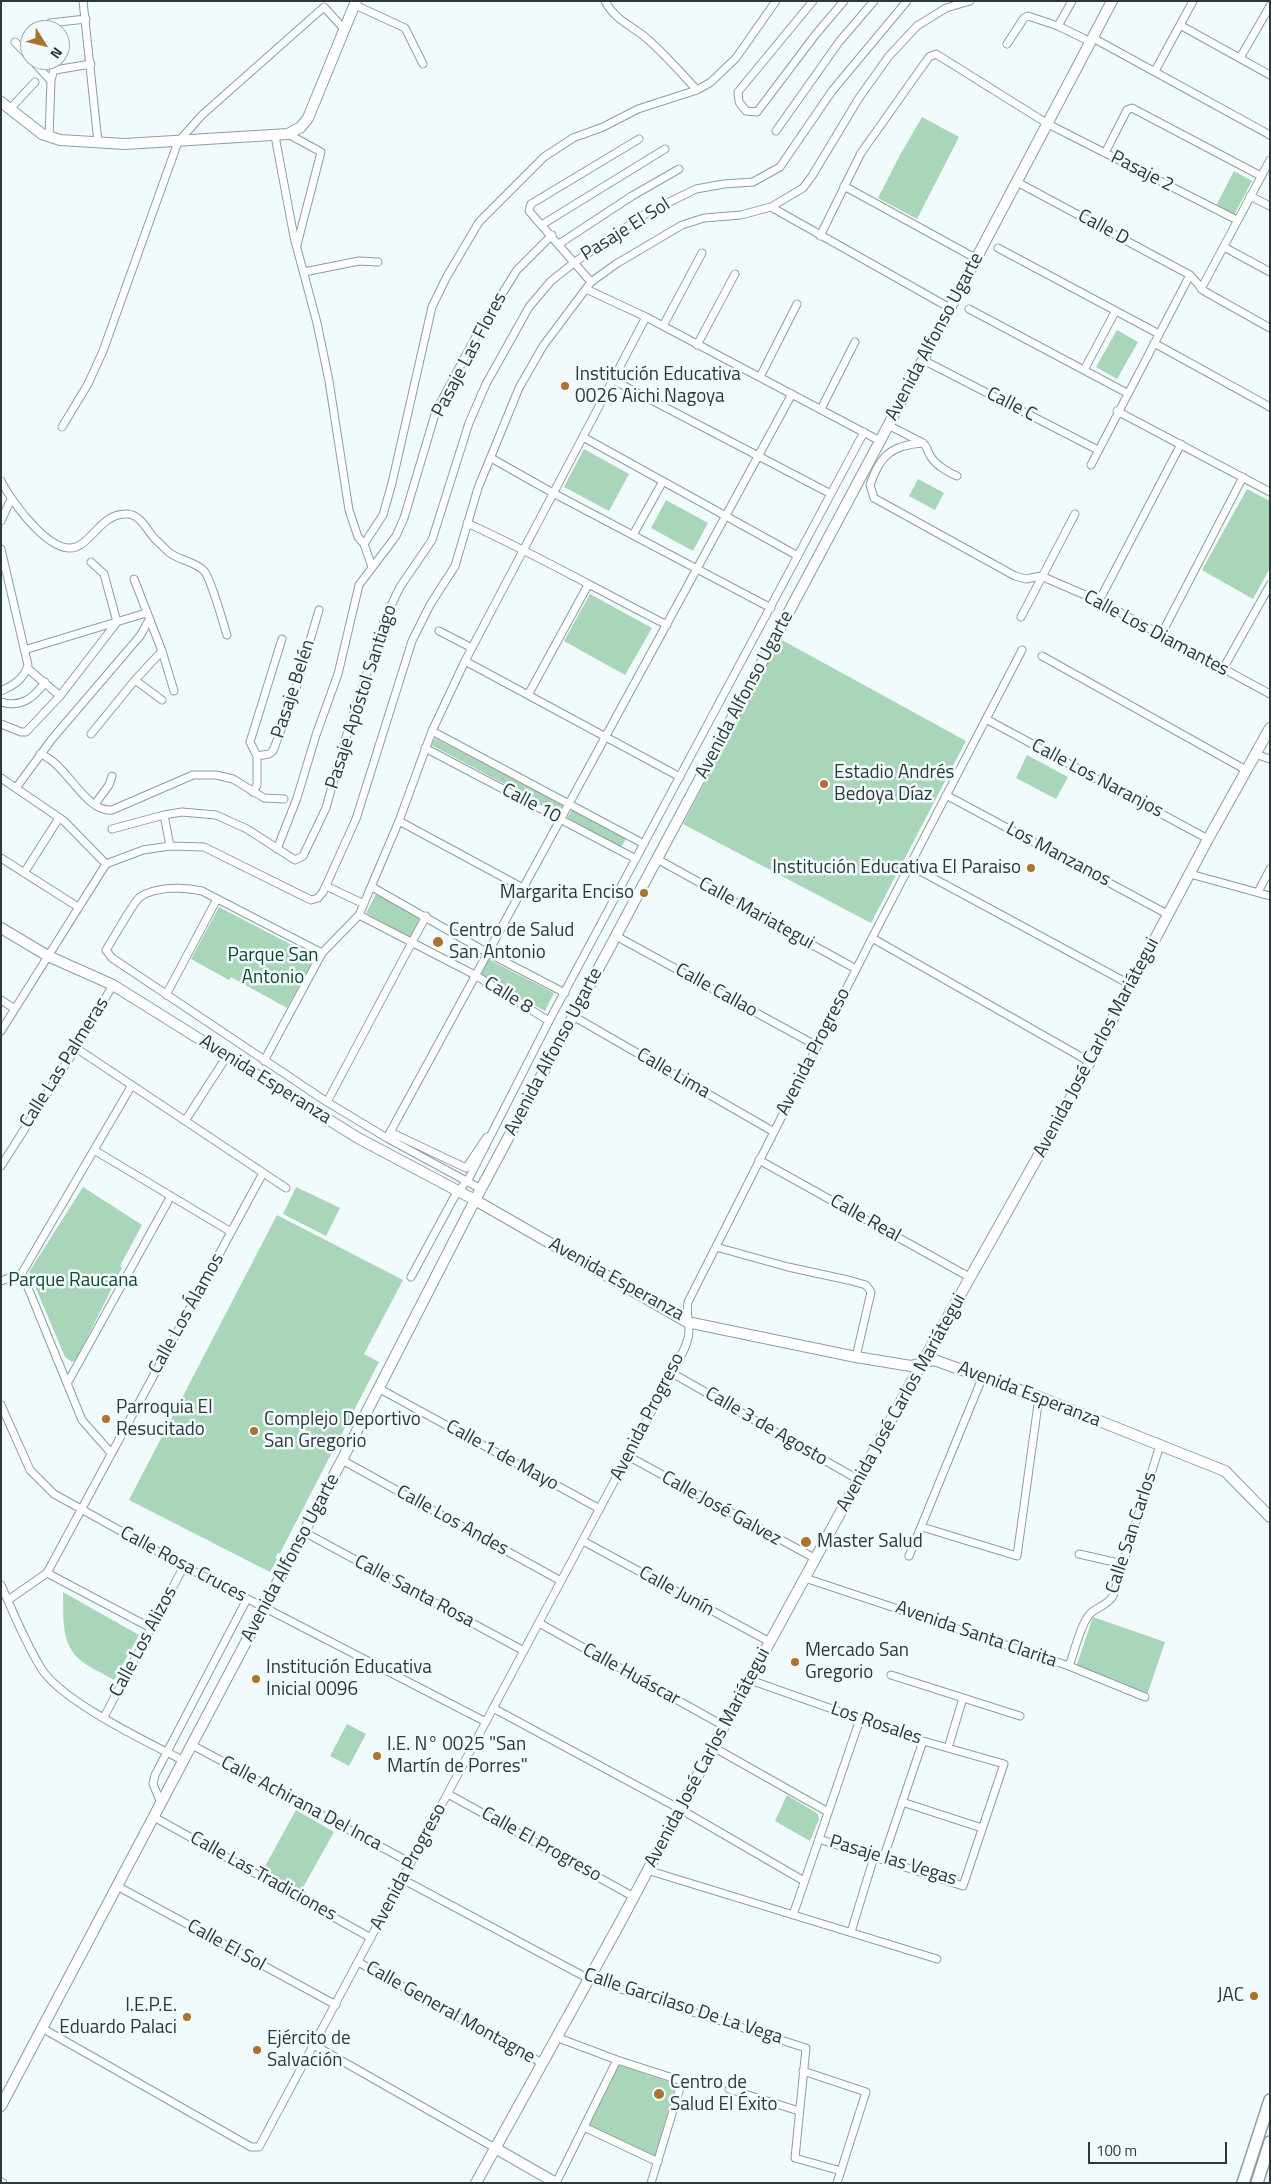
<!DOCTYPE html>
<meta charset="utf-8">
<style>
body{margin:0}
#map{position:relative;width:1271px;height:2184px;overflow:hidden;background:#f1fbfe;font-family:"Titillium Web",sans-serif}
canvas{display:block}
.frame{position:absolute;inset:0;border:2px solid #2e383a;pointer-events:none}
.north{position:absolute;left:20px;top:20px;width:50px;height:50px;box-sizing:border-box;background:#f1fbfe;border:1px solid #a3adb0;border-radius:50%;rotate:126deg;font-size:14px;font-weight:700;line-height:20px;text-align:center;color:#2e383a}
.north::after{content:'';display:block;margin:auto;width:18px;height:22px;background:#aa732f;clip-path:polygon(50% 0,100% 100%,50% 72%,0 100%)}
.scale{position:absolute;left:1088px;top:2142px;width:139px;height:22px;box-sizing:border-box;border:2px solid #2e383a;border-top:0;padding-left:6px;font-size:15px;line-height:18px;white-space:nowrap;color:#2e383a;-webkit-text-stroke:4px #f1fbfe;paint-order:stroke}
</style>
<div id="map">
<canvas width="1271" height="2184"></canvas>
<div class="frame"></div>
<div class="north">N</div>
<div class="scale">100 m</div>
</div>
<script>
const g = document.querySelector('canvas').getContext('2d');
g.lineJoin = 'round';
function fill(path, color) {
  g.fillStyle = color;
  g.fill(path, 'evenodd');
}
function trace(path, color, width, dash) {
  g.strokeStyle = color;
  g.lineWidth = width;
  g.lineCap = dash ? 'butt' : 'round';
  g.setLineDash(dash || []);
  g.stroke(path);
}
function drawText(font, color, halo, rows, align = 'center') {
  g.font = font + ' "Titillium Web",sans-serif';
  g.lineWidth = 5;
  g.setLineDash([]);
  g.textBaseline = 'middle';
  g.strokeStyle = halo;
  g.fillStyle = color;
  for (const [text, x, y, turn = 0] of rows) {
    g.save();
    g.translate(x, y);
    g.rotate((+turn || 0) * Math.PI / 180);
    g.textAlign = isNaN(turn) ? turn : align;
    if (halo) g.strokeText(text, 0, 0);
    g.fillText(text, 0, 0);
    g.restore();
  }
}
const green = new Path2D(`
 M922,117L959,137L917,219L878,198L900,155Z
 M1234,171L1252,181L1234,215L1216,206Z
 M1117,330L1138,342L1117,379L1096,367Z
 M584,449L629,474L609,511L564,487Z
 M918,479L944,493L935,510L909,496Z
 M1247,489L1270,501V568L1253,599L1202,570Z
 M666,500L708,523L693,551L651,528Z
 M590,594L652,628L625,675L564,641Z
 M780,639L966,741L871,923L683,824Z
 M435,738L563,805L559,813L431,745Z
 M1027,755L1068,777L1056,799L1016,778Z
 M572,810L626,839L621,847L567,818Z
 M376,894L420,918L410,938L366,913Z
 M219,907L315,957L287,1008L231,977L229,980L191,959Z
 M488,959L554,993L545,1011L479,976Z
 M83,1187L142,1225L120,1266L122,1268L76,1360L72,1362L65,1357L29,1272Z
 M296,1187L340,1208L326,1236L283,1214Z
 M277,1215L403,1280L364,1354L379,1362L280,1553H278L275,1558L277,1559L270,1572L129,1500Z
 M63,1592L139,1635L114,1680C103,1673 87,1667 78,1658C60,1641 64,1614 63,1592Z
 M1093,1617L1165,1642L1147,1695L1075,1670Z
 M347,1724L366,1734L349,1766L330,1756Z
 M787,1795L818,1814L819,1819L810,1841L775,1821Z
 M296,1810L334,1832L301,1891L263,1870Z
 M618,2065L676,2084L655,2156L588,2125Z`);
const street = new Path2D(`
 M83,1L98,142
 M605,1C614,19 630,25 645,37C664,53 680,72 697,90
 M813,1L738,92L739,102L746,111L757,112L816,34L844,1
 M355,5L405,28L423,64
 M50,23L86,19
 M1180,25L1270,75
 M1058,26L1072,1
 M1093,38L1270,135
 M15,42L30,58
 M1007,44L1024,18L1028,16L1058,26L1091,42
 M1240,58L1270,6
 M32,60L51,81
 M55,70L91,64
 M1155,71L1193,1
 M10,109L35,82
 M776,131L839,42L874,1
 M288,134L321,152L297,245
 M275,136L294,237L317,323L329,381L349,510L358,537L364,544L372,567
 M49,137L51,81L56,60
 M1105,153L1127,110L1132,108L1261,176
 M1017,182L1190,275L1204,291L1270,328
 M844,186L977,259
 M1250,196L1270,206
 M771,207L950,308
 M543,224L665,149
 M820,236L861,153L929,57L936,54L1048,124L1237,220
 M559,244L632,196L679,169
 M1224,247L1270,272
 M998,248L1159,334
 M304,272L359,261L378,262
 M591,282L529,211L531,204L639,139
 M586,289L646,317L880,441
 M1201,289L1270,160
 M969,309L1127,393
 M663,326L702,253
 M1154,343L1270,407
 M697,345L735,274
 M923,360L1098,450
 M1084,370L1115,312
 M760,377L797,304
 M613,380L831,494
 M821,409L855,342
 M1117,411L1270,492
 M888,425L923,443C928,447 927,452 931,457C936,465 949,473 957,476
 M62,427L88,384L103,351L178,142L202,115L324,7L345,30
 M583,437L798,556
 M923,443C892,445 880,455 870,485L874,498L1015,576L1026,579L1041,576
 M491,458L553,493L771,608
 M1091,465L1190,275
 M1,481C11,501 54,562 80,545C96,535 104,514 126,514C140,513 147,531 156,540C162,545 167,552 173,555C183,561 196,562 204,571C211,578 223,623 227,635
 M1,521L11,499
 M467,523C535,554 600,591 667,625
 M633,535L663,481
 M364,544L383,515L392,483L432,307L446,278L479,222L544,157L573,138L603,127L638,109L697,90L711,82L736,58L776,1
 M1,549L28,665C24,679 14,685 1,691
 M91,562L104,574L117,622
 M1041,576L1099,601L1270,694
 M134,579L162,651L174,691
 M1099,601L1181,444
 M1021,617L1075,514
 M439,631L472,648
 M1161,635L1243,477
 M24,650L146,613
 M1042,656L1246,770
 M465,661L680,777
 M27,668L60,696
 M1223,669L1270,585
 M135,680L162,700
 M528,695L588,585
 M1,702C21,708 34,698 45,682
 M986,719L1208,839
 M1,724L21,732H26L60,696L117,622
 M432,731L644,844
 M91,734L135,680L162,651
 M425,748L636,859
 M40,754C67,763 85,813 112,810L193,775H216L233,779L264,798L284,799
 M1255,754L1270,759
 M257,756L269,754L273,751L294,695L319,610
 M1,778L64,821L106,864
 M16,788L52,739L140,636L149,620
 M253,792L257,785V756L250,742L282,639
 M946,795L1169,915
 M95,804L109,785L112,776
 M164,815L170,846
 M399,821L523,888
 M112,829L164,815L182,812L216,815L247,829L295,860L303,856L326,808L344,743L385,618L400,587L432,540L469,423L486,384L529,307L551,281L575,262L647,213L696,189L724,184L753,182L780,167L832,91L907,1
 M277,849L297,798L316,735L338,674L359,585L396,536L404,518L436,411L480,329L517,270L552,235
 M1,858L78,907
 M657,859L856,969
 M909,865L1131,985
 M24,873L59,818
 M1190,874L1270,896
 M326,886L364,904
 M372,887L488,953L565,993
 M1258,892L1270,869
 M359,915L475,975L549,1021
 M616,936L817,1046
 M872,938L1090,1062
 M322,953L202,891C185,887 156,886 140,897C134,901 112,941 106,950L112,958L327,1102L387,1138L481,1189
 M166,995L217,899
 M1,1000L15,1009
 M573,1016L774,1132
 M1,1031L106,864L143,850L170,846L204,847L311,900L318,898L323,892L356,819L412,641L430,605L455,566L478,488L519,388L543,346L591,282L616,264L682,225L704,218L741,215L771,207L803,188L812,176L859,98L889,56L917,26L946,8L970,1
 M76,1048L286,1188
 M264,1061L322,953L359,915L399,821L432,731L465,661L646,317
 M327,1102L426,916
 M185,1121L227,1056
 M390,1132L466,1168L487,1137
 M387,1138L792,394
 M94,1150L231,1232
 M759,1160L971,1278
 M1,1166L76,1048L113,985
 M716,1247L788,1267L848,1280L866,1285L871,1292L856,1357
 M22,1273L82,1420L111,1453
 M411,1277L457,1192L468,1180L549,1021L864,432
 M1,1281L22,1273L132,1085
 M672,1373L859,1480
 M68,1382L171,1196
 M378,1388L600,1509
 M1,1405L30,1470L54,1494L184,1566L486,1722
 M628,1456L816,1559
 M342,1460L561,1581
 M922,1527L1017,1556L1039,1397
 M304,1532L524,1651
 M583,1541L770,1642
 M1079,1554L1123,1564
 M909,1556L983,1376
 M47,1573L151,1628
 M805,1578L1069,1666L1145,1697
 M1,1585C13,1612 25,1642 41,1668C61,1701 147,1742 184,1761
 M8,1600L47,1573L263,1173
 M539,1623L724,1726
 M1069,1666C1075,1651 1079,1628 1089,1615C1096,1607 1107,1606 1113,1596L1160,1445
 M891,1675L1020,1716
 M750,1680L923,1741L1004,1764L963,1886L819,1839
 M493,1708L680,1809L804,1881
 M104,1717L184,1566
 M192,1745L411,1863
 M713,1747L828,1812
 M948,1748L963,1698
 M448,1794L634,1897
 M902,1802L982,1828
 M161,1803L153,1784L155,1775L247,1599
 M154,1817L371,1938
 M883,1859L923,1741
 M647,1870L937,1959
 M402,1879L589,1979L806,2048L795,2158L841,2171
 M117,1886L336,2005
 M793,1915L860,1719
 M851,1932L874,1857
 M358,1962L542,2063
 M42,2028L251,2147H259L672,1373C678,1361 689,1344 689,1331C689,1321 686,1312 688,1302L872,938L1022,650
 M556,2037L617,2060L682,2081L651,2183
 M314,2045L495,2148
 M803,2071L866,2092L837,2183
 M729,2089L799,2111
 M584,2127L658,2162
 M1,2182L3,2183
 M556,2183L617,2060`);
const secondary = new Path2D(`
 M1,102L42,134L60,140L125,144L288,134L301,127L308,118L356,1
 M1,928L48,956L113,985L358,1138L475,1200L687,1322L856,1357L911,1366L934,1360L1039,1397L1225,1471L1270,1517
 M1,2106L342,1460L475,1200L880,441L1112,1
 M495,2148L556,2183
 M476,2183L621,1921L724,1726L922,1363L1067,1105L1208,839L1270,728`);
const primary = new Path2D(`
 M1243,2183L1270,2100
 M1257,2183L1270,2142`);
const markers = [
 [565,386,5,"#aa732f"],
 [824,784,5,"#aa732f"],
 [1031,868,5,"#aa732f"],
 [644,893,5,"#aa732f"],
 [438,942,6,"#aa732f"],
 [106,1419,5,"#aa732f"],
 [254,1431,5,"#aa732f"],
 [806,1542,6,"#aa732f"],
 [795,1662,5,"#aa732f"],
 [256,1679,5,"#aa732f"],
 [377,1756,5,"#aa732f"],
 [1254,1996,5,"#aa732f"],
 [187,2017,5,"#aa732f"],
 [257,2050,5,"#aa732f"],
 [659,2094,6,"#aa732f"]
];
const streetNames = [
 ["Pasaje 2",1142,172,27],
 ["Calle D",1103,228,28],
 ["Pasaje El Sol",626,230,-32],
 ["Avenida Alfonso Ugarte",935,337,-62],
 ["Pasaje Las Flores",470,355,-62],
 ["Calle C",1011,405,27],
 ["Calle Los Diamantes",1156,634,28],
 ["Pasaje Belén",294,689,-72],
 ["Avenida Alfonso Ugarte",745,695,-62],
 ["Pasaje Apóstol Santiago",362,697,-72],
 ["Calle Los Naranjos",1097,779,28],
 ["Calle 10",531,804,28],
 ["Los Manzanos",1058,855,28],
 ["Calle Mariategui",756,914,29],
 ["Calle Callao",716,991,29],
 ["Calle 8",508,996,32],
 ["Avenida José Carlos Mariátegui",1097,1048,-62],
 ["Avenida Alfonso Ugarte",554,1052,-62],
 ["Avenida Progreso",814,1052,-63],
 ["Calle Las Palmeras",65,1063,-58],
 ["Calle Lima",673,1074,30],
 ["Avenida Esperanza",265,1080,32],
 ["Calle Real",865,1219,29],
 ["Avenida Esperanza",616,1280,29],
 ["Calle Los Álamos",187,1314,-61],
 ["Avenida Esperanza",1029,1395,21],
 ["Avenida José Carlos Mariátegui",902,1403,-61],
 ["Avenida Progreso",648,1417,-63],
 ["Calle 3 de Agosto",766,1427,30],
 ["Calle 1 de Mayo",502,1456,29],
 ["Calle José Galvez",721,1509,29],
 ["Calle Los Andes",452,1521,29],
 ["Calle San Carlos",1132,1533,-72],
 ["Avenida Alfonso Ugarte",291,1558,-62],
 ["Calle Rosa Cruces",183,1565,28],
 ["Calle Santa Rosa",414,1592,28],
 ["Calle Junín",676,1592,29],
 ["Avenida Santa Clarita",976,1635,19],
 ["Calle Los Alizos",144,1642,-62],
 ["Calle Huáscar",631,1675,29],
 ["Los Rosales",876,1724,19],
 ["Avenida José Carlos Mariátegui",708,1758,-62],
 ["Calle Achirana Del Inca",301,1804,28],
 ["Calle El Progreso",541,1845,29],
 ["Pasaje las Vegas",893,1861,17],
 ["Avenida Progreso",409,1867,-62],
 ["Calle Las Tradiciones",263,1877,29],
 ["Calle El Sol",226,1946,29],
 ["Calle Garcilaso De La Vega",683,2007,18],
 ["Calle General Montagne",450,2013,29]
];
const poiNames = [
 ["Institución Educativa",575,375],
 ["0026 Aichi Nagoya",575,397],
 ["Estadio Andrés",834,773],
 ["Bedoya Díaz",834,795],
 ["Institución Educativa El Paraiso",1021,868,"right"],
 ["Margarita Enciso",634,893,"right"],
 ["Centro de Salud",449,931],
 ["San Antonio",449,953],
 ["Parroquia El",116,1408],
 ["Resucitado",116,1430],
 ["Complejo Deportivo",264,1420],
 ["San Gregorio",264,1442],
 ["Master Salud",817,1542],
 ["Mercado San",805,1651],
 ["Gregorio",805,1673],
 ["Institución Educativa",266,1668],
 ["Inicial 0096",266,1690],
 ["I.E. N° 0025 \"San",387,1745],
 ["Martín de Porres\"",387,1767],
 ["JAC",1244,1996,"right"],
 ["I.E.P.E.",177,2006,"right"],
 ["Eduardo Palaci",177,2028,"right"],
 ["Ejército de",267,2039],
 ["Salvación",267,2061],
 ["Centro de",670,2083],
 ["Salud El Éxito",670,2105]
];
const parkNames = [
 ["Parque San",273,956],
 ["Antonio",273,978],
 ["Parque Raucana",73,1281]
];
fill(green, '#a9d5b9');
trace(street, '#899fa5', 9);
trace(secondary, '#899fa5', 12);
trace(primary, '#899fa5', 14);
trace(street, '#fff', 7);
trace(secondary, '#fff', 10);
trace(primary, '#fff', 11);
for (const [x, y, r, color] of markers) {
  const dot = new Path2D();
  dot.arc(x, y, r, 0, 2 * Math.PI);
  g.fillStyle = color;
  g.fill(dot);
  trace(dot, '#f1fbfe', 2);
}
drawText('19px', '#2e383a', '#f1fbfe', streetNames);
drawText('19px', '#2e383a', '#f1fbfe', poiNames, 'left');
drawText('19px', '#11472c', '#f1fbfe', parkNames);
</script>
